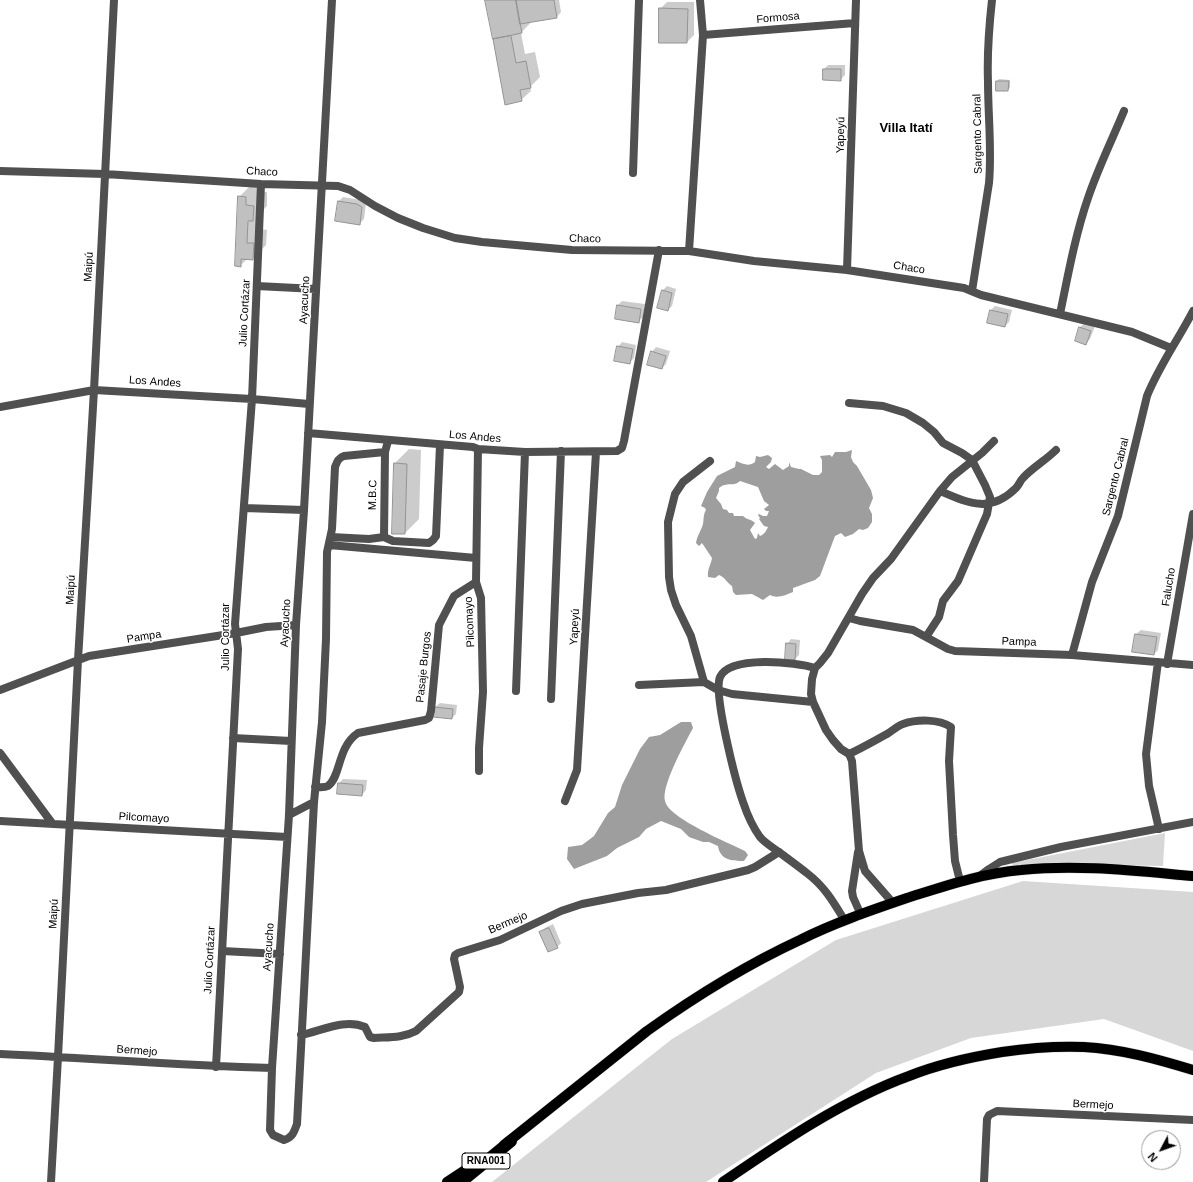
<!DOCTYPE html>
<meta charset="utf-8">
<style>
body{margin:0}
#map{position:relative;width:1193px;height:1182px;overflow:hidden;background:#fff;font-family:Helvetica,sans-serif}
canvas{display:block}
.north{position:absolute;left:1141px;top:1130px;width:40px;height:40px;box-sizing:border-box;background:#fff;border:1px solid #999;border-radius:50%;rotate:229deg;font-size:11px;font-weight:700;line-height:16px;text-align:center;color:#000}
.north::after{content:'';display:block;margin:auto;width:14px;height:18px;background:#000;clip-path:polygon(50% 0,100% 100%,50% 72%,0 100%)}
</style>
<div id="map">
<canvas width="1193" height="1182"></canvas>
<div class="north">N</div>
</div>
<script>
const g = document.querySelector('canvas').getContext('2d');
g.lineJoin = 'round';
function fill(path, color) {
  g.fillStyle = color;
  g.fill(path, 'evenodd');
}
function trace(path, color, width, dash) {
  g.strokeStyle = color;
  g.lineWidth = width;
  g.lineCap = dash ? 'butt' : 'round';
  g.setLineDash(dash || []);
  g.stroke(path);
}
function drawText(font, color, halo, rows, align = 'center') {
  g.font = font + ' Helvetica,sans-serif';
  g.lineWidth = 3;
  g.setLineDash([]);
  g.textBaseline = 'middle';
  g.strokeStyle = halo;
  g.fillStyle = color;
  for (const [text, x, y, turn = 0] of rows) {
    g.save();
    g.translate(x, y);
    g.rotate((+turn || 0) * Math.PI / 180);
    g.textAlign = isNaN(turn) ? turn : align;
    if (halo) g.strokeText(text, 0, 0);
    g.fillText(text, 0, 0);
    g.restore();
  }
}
const green = new Path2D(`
 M1165,833L1163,866L1048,864L1014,867L1012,863Z
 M1023,881L1193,892V1051L1104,1019L971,1038L876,1073L706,1182H492L672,1039L836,940Z`);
const water = new Path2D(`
 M852,450L851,457L853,462L857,466L871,490L873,498L869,508L872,514V522L868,528L863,530L859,529L853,534L845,537L841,533L835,536L820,576L815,580L793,588V592C786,595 777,599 770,595L763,600L752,594L736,595L733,592L732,586C727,583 725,577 719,575L715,578L708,577C707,569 711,565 712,558L702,543L699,546L696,543C697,536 701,531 703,524C704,519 703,515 706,510L705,508L701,506L707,492L717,476L735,467L736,461C743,464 749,467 755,462L756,456L760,457L768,455L772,458L771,462L766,467L769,469L775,464L783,470L789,466V462L791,467L799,469H801L813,475H819L822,472V460L820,456L830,455L832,457L835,452H846ZM740,481L758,487L764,501L769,505L764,509L766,511H769L767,516H763L759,514L758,515L760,518L759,519L764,526L768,527C766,531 765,534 760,536L758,533L757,538L755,539L750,530L755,523C751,519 747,520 743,516H734L733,513H729L727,510L723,509L721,504L716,498L719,491V488C721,487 722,485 725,485C730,483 735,486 740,481Z
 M681,722H691L693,728C685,743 661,786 665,801C668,818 729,843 745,851L748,855L744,861C732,861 720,860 718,846L709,842H703L689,837L681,829L661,821L646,829L639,837L617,848L607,856L574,869L567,859L568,847L582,845L594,836L608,813L615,807L622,785L640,749L649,737L660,735Z`);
const shadow = new Path2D(`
 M486,0H559L561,12L557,17L533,20L521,33L525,54L535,52L540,77L530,87L531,91L521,100L506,104Z
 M667,2H694V35L687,42L660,9Z
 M828,65H845V75L840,80L824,69Z
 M999,79L1010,80V88L1008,90L997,81Z
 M253,183L260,192H267V206L262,211L261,229L267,230L266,245L252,259H247L240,266L239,197Z
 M343,197L361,200L366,203L364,219L359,224L338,202Z
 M667,286L676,289L672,306L668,310L662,291Z
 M622,301L645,304L643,317L639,321L618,305Z
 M995,306L1012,310L1009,322L1005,326L991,310Z
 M1085,323L1095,326L1090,339L1086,344L1076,340L1080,327Z
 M622,342L636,345L634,358L629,363L618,347Z
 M656,347L670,351L666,364L662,368L652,352Z
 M409,449L421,450L419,519L405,533H393L395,463Z
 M1141,630L1161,633L1158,650L1154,654L1134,651L1136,634Z
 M791,639L800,640L799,655L795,659L787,644Z
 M440,703L457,705L456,714L452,718L435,707Z
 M343,779L367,780L366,790L362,795L339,783Z
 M553,924L561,943L557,947L540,933L545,928Z`);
const building = new Path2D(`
 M485,0H516L522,33L493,39Z
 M516,0H554L557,18L520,24Z
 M659,8L688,9L687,43H659Z
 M511,36L516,63L526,61L531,88L520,90L522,101L505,105L493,39Z
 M823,69H841V81L823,80Z
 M996,81H1009L1008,91H996Z
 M238,196L246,197V205L254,206L253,221H248L247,243H254L253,260L241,259V267L235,266Z
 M338,201L357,204L362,207L360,225L335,221Z
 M662,290L672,293L668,311L657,308Z
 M617,305L641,309L639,323L615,319Z
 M990,310L1008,314L1005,327L987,323Z
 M1079,327L1091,331L1086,345L1075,341Z
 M617,346L633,349L630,364L614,361Z
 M651,351L666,356L662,369L647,365Z
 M394,463L407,464L405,534H392Z
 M1135,634L1157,637L1154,655L1132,652Z
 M786,643L796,644L795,660H785Z
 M434,707L453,709L452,719L433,717Z
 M338,783L363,785L362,796L337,794Z
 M549,928L558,948L548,952L539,932Z`);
const street = new Path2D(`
 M332,0L304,510L296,625L289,815L272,1068L270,1130L273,1135L284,1140C293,1137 294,1132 297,1124L314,802L322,722L326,639L327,552L332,529L335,467C337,462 338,458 344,456L385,452L388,441
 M703,35L855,23
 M0,171L105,174L261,184L338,186L350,190L375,206L398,218L423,228L455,238L482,242L572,250L689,251L754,261L847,270L964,288L981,295L1132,332L1171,348
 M633,173L639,0
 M689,251L703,35L700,0
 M847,270L856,0
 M257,286L316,289
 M972,291L989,183C992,150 988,116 988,82C987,55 989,27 992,0
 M1060,314C1068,275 1075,236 1088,198C1098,168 1112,140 1124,111
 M849,403L883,406L906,413L923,423L934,432L943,443L962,453L972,460L985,485L990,497L987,514L958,581L943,601L939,617L926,637
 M0,407L94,390L252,399L309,404
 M308,433L473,447L478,449L525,452L617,451L622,448L624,441L659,250
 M478,449L476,582L481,598L483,692L479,748V771
 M940,491C968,503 990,514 1016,488C1019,485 1020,481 1023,478C1032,468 1046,460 1056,450
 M244,508L304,510
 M331,537L369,539L384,537L393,541L429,543L433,540L436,536L440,445
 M384,537L385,452
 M329,545L476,558
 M849,618L860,621L913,630L948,649L955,651L1072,655L1193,665
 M1072,655L1092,582L1118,516L1147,396C1159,366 1178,340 1193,311
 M1158,662L1146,754L1149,786L1159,829
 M1167,664L1193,514
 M815,668C796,662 730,655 720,677C713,694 736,782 743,802C747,814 752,826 760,837C765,843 772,847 779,852C788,859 798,866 808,874C825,887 834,903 845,921
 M704,682L691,636L676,605L671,590L669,577L668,522L675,494L683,482L710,461
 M639,685L704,682L718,690L732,694L813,702
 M0,690L89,656L236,633L266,627L296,625
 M516,691L525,452
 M551,699L561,451
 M233,738L291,741
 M0,753L52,823
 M849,754L852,761L859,851L865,871L893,903
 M315,787C319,787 324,788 328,786C341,777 337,747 358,733L425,720L429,718L431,711L439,625L454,596L476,582
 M565,801L577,770L596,452
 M289,815L314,802
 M0,821L287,837
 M858,852L852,891L853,897L861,915
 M981,875L989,869L1000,862L1061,847L1193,822
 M960,881L955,861L953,835L949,761L951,727C939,719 917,719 903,724C897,726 892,731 887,734C874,741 862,748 849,754L841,749L833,740L826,730L813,702L811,694L812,679L815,668L820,663L828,653L862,594L873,578L891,559L940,491L952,477L982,453L994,441
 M222,951L280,954
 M301,1035C321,1031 345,1018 365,1027L370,1037L374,1038C389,1037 403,1038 416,1031L459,992L460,987L454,959L455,955L458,953L500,940L561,911L582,904L638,893L666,890L748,870L755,867L779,852
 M0,1054C91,1058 181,1066 272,1068
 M216,1067L238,649L235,624L252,399L261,184
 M51,1182L58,1057L78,660L94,390L114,0
 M984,1182L987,1119L989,1115L997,1111L1193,1120`);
const primary = new Path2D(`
 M504,1145L647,1031C696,996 746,965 800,940C836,922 875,909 913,896C948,885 984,873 1021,870C1079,864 1136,871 1193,876
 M447,1182L479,1161
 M723,1182C780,1143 843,1100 909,1076C939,1064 971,1057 1002,1052C1029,1048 1057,1046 1084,1047C1121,1049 1157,1059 1193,1070`);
const highway = new Path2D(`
 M461,1182L511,1141`);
const shields = [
 [486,1161,48]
];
const shieldNames = [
 ["RNA001",486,1161]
];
const streetNames = [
 ["Formosa",778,18,-5],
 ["Sargento Cabral",978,134,-91],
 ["Yapeyú",841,135,-89],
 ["Chaco",262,172,3],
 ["Chaco",585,239,1],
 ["Maipú",89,267,-87],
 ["Chaco",909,268,9],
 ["Ayacucho",305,300,-87],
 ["Julio Cortázar",245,313,-87],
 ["Los Andes",155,382,4],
 ["Los Andes",475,437,5],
 ["Sargento Cabral",1116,477,-76],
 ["M.B.C",373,495,-89],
 ["Falucho",1169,587,-81],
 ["Maipú",71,590,-87],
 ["Pilcomayo",470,622,-93],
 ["Ayacucho",286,623,-87],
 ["Yapeyú",575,627,-87],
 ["Pampa",144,637,-9],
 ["Julio Cortázar",226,637,-90],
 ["Pampa",1019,642,2],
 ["Pasaje Burgos",424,667,-84],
 ["Pilcomayo",144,818,3],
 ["Maipú",54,914,-87],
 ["Bermejo",508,923,-23],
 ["Ayacucho",269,947,-86],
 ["Julio Cortázar",210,960,-87],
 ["Bermejo",137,1051,4],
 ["Bermejo",1093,1105,3]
];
const quarterNames = [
 ["Villa Itatí",906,128]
];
fill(green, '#d7d7d7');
fill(water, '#9e9e9e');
fill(shadow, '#0003');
fill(building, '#c0c0c0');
trace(building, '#949494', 1);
trace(primary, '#dbdbdb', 11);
trace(highway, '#dbdbdb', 13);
trace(street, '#505050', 8);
trace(primary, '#000', 10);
trace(highway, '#000', 12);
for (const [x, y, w] of shields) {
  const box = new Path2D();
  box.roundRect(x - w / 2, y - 8, w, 16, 3);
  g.fillStyle = '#fff';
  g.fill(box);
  trace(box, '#000', 1);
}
drawText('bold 10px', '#000', null, shieldNames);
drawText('11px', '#000', '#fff', streetNames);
drawText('bold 13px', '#000', '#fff', quarterNames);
</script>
